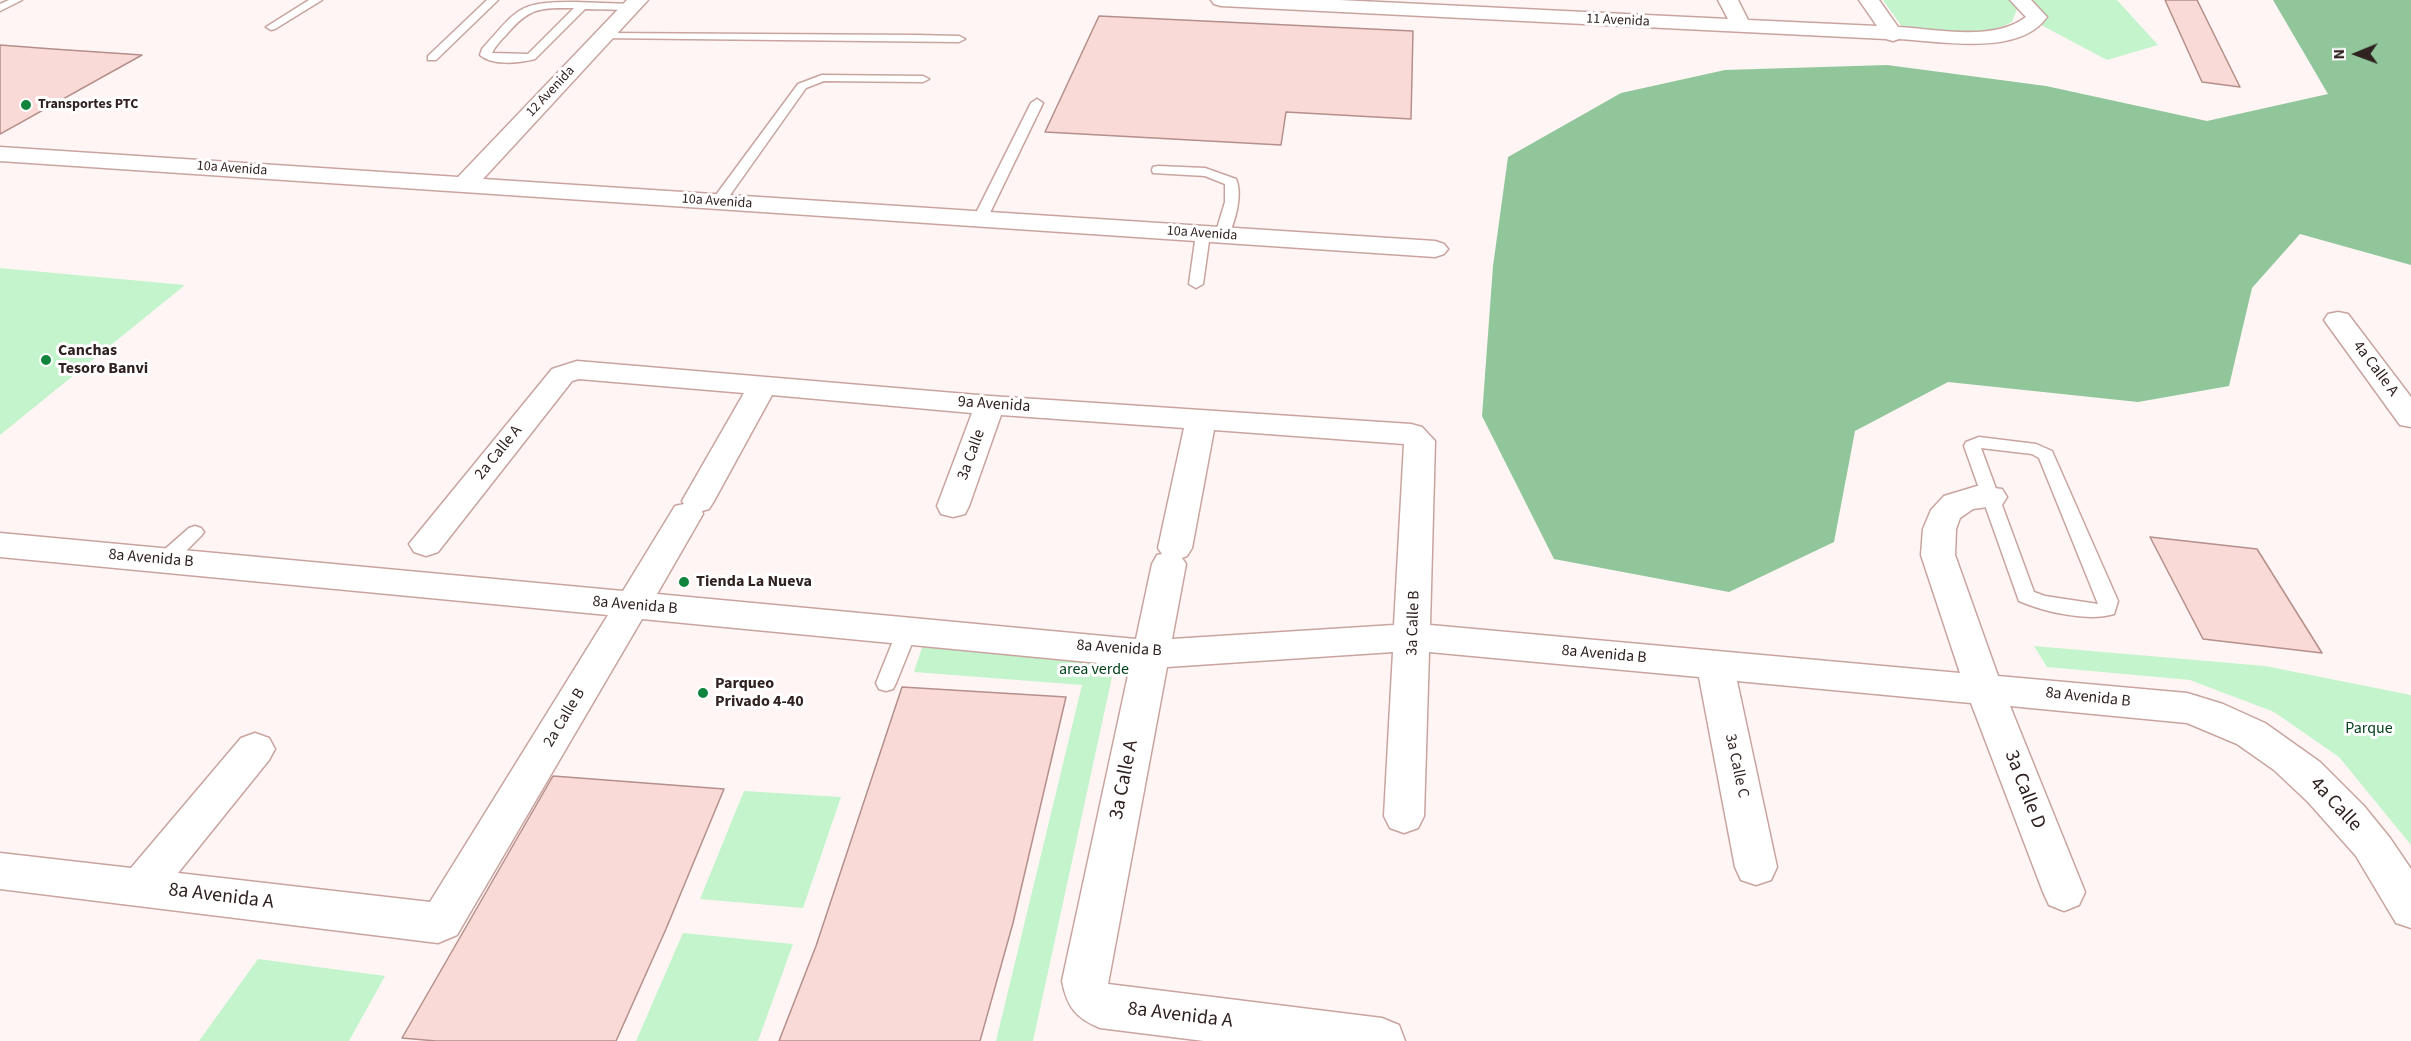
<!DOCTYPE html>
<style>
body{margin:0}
#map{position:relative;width:2411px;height:1041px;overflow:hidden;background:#fef5f4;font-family:"Source Sans 3",sans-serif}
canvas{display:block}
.north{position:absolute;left:2327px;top:24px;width:60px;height:60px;-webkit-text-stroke:4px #fff;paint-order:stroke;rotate:269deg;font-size:16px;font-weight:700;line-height:24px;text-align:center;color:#302220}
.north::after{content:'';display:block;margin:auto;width:21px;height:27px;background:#302220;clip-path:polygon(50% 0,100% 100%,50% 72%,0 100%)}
</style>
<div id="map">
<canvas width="2411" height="1041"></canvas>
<div class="north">N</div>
</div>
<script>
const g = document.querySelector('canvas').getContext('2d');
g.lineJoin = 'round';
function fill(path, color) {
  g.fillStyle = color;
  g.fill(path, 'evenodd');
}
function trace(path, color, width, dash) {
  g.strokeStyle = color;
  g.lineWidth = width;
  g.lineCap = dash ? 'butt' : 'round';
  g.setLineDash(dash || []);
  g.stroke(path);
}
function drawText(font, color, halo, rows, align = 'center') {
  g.font = font + ' "Source Sans 3",sans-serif';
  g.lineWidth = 6;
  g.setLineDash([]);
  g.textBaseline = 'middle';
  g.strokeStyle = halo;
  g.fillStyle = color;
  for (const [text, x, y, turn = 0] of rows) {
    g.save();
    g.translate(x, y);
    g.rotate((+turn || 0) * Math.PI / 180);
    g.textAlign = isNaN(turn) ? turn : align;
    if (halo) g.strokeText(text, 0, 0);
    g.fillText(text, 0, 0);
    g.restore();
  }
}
const green = new Path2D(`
 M1883,0H2009L2017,9L2012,22C1978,40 1943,32 1905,31Z
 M2019,0H2117L2158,45L2107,60L2043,26Z
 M0,268L185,285L0,435Z
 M925,638L1117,654L1033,1041H996L1082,685L914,672Z
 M2034,646L2265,666L2411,695V845L2339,757L2274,712L2190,680L2047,667Z
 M744,791L841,797L803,908L700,899Z
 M683,933L793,944L758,1041H636Z
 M258,959L385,976L349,1041H199Z`);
const forest = new Path2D(`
 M2273,0H2411V265L2300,234L2252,288L2229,386L2138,402L1948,382L1855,431L1834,542L1729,592L1554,559L1482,416L1493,266L1508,157L1621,93L1725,70L1887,65L2046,86L2207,121L2328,94Z`);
const building = new Path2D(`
 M2165,0H2197L2240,87L2202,82Z
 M1099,16L1413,31L1411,119L1286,112L1281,145L1045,132Z
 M0,45L53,49L142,55L0,134Z
 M2150,537L2257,549L2322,653L2203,639Z
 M902,687L1066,697L1013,923L980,1041H779L816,946Z
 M553,776L724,789L666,929L616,1041H436L402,1038Z`);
const service = new Path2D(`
 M9,0H22L0,11V4Z
 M309,0H322L275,29L271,30L266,27Z
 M487,0H498L436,60H428V56Z
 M575,2L631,4L636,7L631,10L585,9L535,59C519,63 493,66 480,55L482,49C519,8 517,2 575,2ZM574,8L528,54L492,53C495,47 501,40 506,35C530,7 539,8 574,8Z
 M604,33L915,35L959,36L965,39L959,42L600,38L599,36Z
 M822,75L923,76L929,79L923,82L824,81L806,88L723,205H713L711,202L713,199L798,84Z
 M1037,99L1043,103L987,219L985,222H975L973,219L1031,103Z
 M1158,166L1205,168L1236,179C1243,195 1235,223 1227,238H1217L1215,235L1225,202V184L1205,176L1153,173L1152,170L1153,167Z
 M1203,230L1210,234L1203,284L1196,288L1189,284L1196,234Z
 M1979,437L2036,444L2052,451L2118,601L2114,614C2087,622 2045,612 2019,601L1964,446L1966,442ZM1981,448L2032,454L2039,458L2098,604L2045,596L2034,592Z
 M195,526L201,528L204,532L201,536L171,566L164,568L157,566L155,561L157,556L189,528Z
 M907,624L914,626L917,631L896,683L893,689L886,691L879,689L876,683L897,631L900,626Z`);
const minor = new Path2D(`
 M627,0H648L483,179L1435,241L1444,244L1448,249L1444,254L1435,257L0,161V147L458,177Z
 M1211,0H1339L1728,19L1718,0H1738L1748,20L1877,26L1859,0H1879L1898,27C1936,29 1994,42 2026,17L2010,0H2031L2047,17C2019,57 1941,41 1899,39L1893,41L1886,39L1221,6L1214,4Z
 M2338,312L2348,314L2411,397V427L2400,425L2324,320L2328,314Z
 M577,361L990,396L1411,424L1422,427L1435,441L1430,625L1960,673L1921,555L1923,529L1931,510L1944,496L1977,486L2002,489L2007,497L2002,505L1973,509L1960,518L1956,529L1955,555L1998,676L2187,693L2223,704L2265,723L2320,762L2364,806L2390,838L2411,869V928L2396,923L2356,856L2308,802L2274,770L2237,744L2187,723L2010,706L2085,892L2079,905L2064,911L2049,905L2043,892L1971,703L1737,681L1777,867L1771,880L1756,885L1741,880L1735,867L1699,677L1429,652L1424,816L1418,828L1404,833L1390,828L1384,816L1393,652L1167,667L1108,984L1382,1018L1399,1025L1405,1041H1204L1100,1028C1076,1018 1067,1007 1062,981L1130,666L642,619L457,935L438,943L0,889V853L131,868L241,738L255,733L269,738L275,749L269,760L178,873L430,902L608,615L0,557V533L623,591L675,506L684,504L682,501L744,393L579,379L572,381L438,552L426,556L414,552L409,544L552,369ZM772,395L972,413L937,506L941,514L953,517L965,514L969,506L1001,415L1184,428L1158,548L1162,554L1157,555L1152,564L1136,639L657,594L703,514L702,511L709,509L714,501ZM1214,430L1404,444L1394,625L1172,639L1186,564L1182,558L1187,556L1192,548Z`);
const markers = [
 [26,105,6,"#10843c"],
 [46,360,6,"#10843c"],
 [684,582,6,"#10843c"],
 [703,693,6,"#10843c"]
];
const farStreetnames = [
 ["11 Avenida",1618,21,3],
 ["12 Avenida",551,92,-47],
 ["10a Avenida",232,169,4],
 ["10a Avenida",717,202,4],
 ["10a Avenida",1202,234,4]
];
const farPoinames = [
 ["Transportes PTC",38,105]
];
const poiNames = [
 ["Canchas",58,351],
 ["Tesoro Banvi",58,369],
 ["Tienda La Nueva",696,582],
 ["Parqueo",715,684],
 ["Privado 4-40",715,702]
];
const streetNames = [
 ["4a Calle A",2375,369,53],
 ["9a Avenida",994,405,4],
 ["2a Calle A",499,453,-51],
 ["3a Calle",972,455,-70],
 ["8a Avenida B",151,559,5],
 ["8a Avenida B",635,606,5],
 ["3a Calle B",1414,623,-88],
 ["8a Avenida B",1119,649,4],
 ["8a Avenida B",1604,655,5],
 ["8a Avenida B",2088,698,6],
 ["2a Calle B",565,718,-59],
 ["3a Calle C",1736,766,78]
];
const parkNames = [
 ["area verde",1094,670],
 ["Parque",2369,729]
];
const nearStreetnames = [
 ["3a Calle A",1125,780,-79],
 ["3a Calle D",2024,790,69],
 ["4a Calle",2335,805,47],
 ["8a Avenida A",221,897,7],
 ["8a Avenida A",1180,1016,7]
];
fill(green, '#c3f4cb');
fill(forest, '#90c69a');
fill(building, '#fadad6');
trace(building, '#b48f8b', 1.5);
trace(service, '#c9a49f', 3);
trace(minor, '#c9a49f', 3);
fill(service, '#fff');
fill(minor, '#fff');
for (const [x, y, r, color] of markers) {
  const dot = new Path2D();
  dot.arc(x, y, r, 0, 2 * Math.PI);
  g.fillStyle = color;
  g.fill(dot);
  trace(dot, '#fff', 2);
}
drawText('14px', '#302220', '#fff', farStreetnames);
drawText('bold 14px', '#302220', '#fff', farPoinames, 'left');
drawText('bold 16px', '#302220', '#fff', poiNames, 'left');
drawText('16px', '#302220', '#fff', streetNames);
drawText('16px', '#02421a', '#fff', parkNames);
drawText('20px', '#302220', '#fff', nearStreetnames);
</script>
